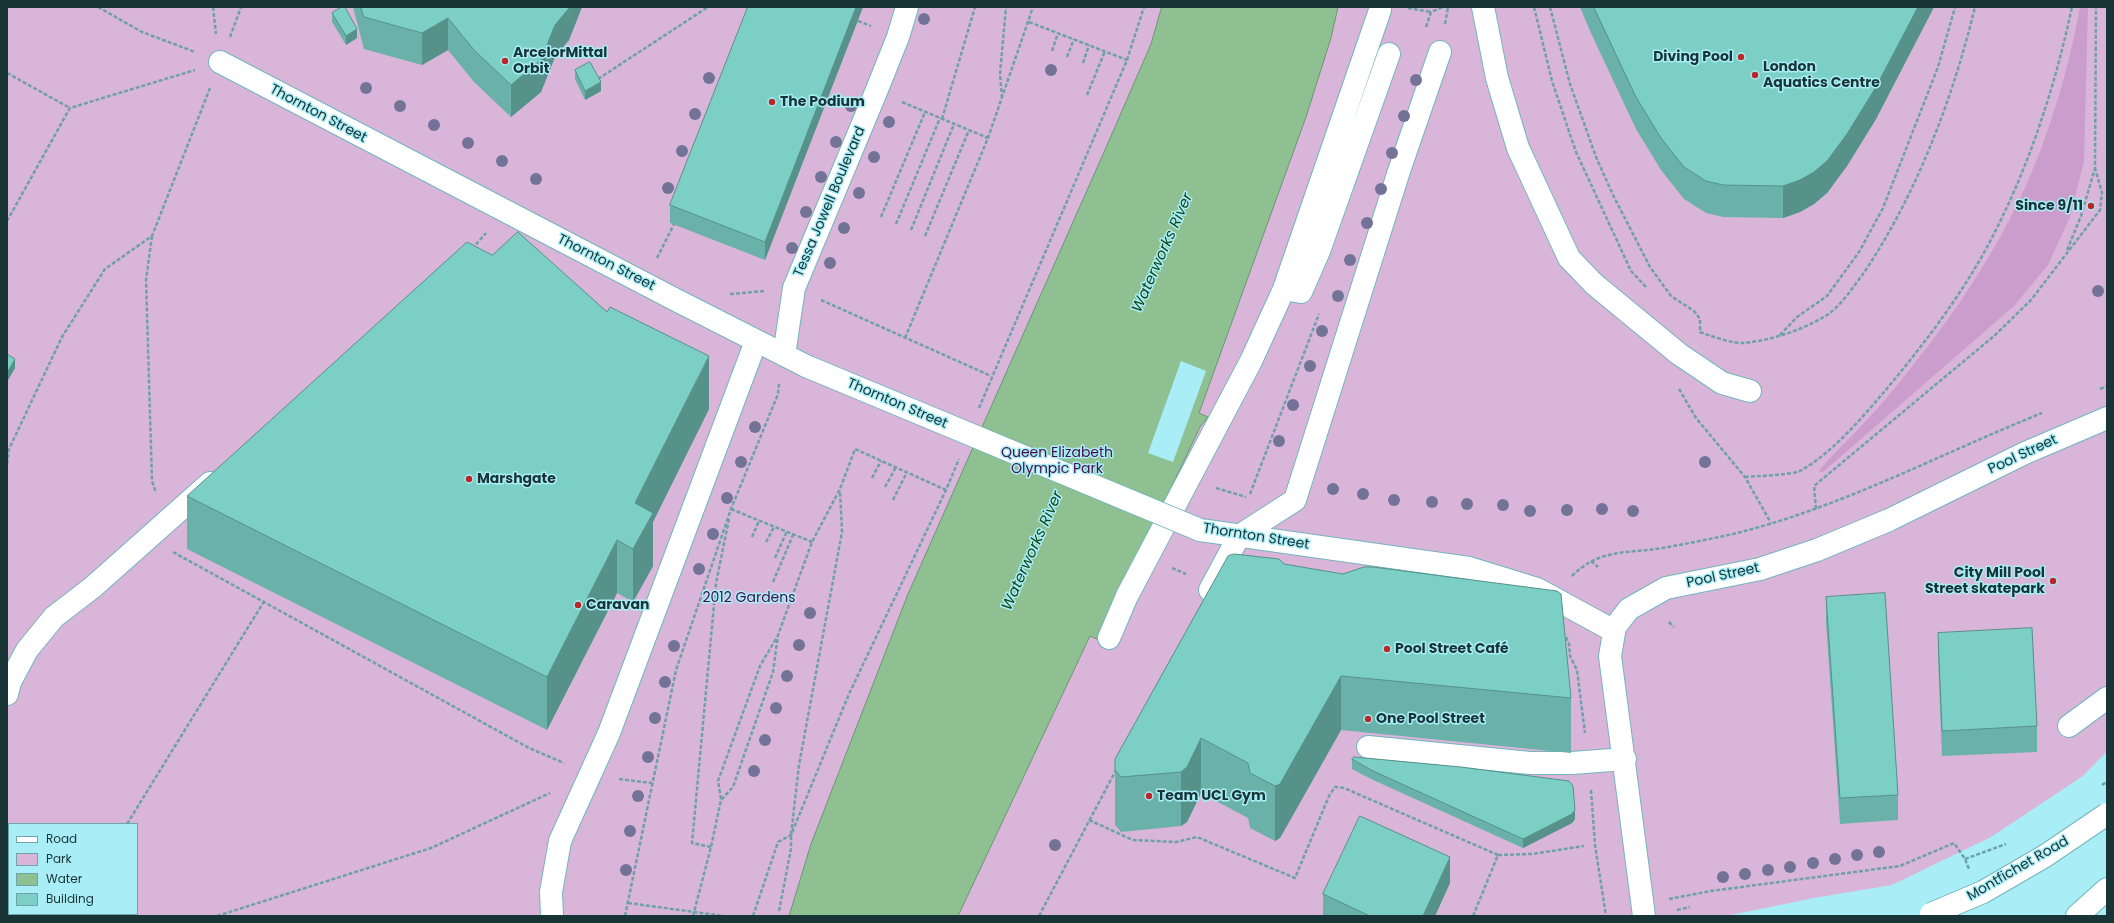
<!DOCTYPE html>
<meta charset="utf-8">
<style>
body{margin:0}
#map{position:relative;width:2114px;height:923px;overflow:hidden;background:#a9eef6;font-family:Poppins,sans-serif}
canvas{display:block}
.frame{position:absolute;inset:0;border:8px solid #183437;pointer-events:none}
.legend{position:absolute;left:8px;top:823px;width:130px;height:92px;box-sizing:border-box;background:#a9eef6;border:1px solid #6fa4aa;margin:0;padding:5px 7px;list-style:none;font-size:12px;color:#183437}
.legend li{display:flex;align-items:center;gap:8px;height:20px}
.legend b{width:20px;border:1px solid #6fa4aa}
</style>
<div id="map">
<canvas width="2114" height="923"></canvas>
<div class="frame"></div>
<ul class="legend">
<li><b style="height:5px;background:#fff"></b>Road</li>
<li><b style="height:11px;background:#dab5da"></b>Park</li>
<li><b style="height:11px;background:#8fc091"></b>Water</li>
<li><b style="height:11px;background:#7bcfc5"></b>Building</li>
</ul>
</div>
<script>
const g = document.querySelector('canvas').getContext('2d');
g.lineJoin = 'round';
function fill(path, color) {
  g.fillStyle = color;
  g.fill(path, 'evenodd');
}
function trace(path, color, width, dash) {
  g.strokeStyle = color;
  g.lineWidth = width;
  g.lineCap = dash ? 'butt' : 'round';
  g.setLineDash(dash || []);
  g.stroke(path);
}
function drawText(font, color, halo, rows, align = 'center') {
  g.font = font + ' Poppins,sans-serif';
  g.lineWidth = 3;
  g.setLineDash([]);
  g.textBaseline = 'middle';
  g.strokeStyle = halo;
  g.fillStyle = color;
  for (const [text, x, y, turn = 0] of rows) {
    g.save();
    g.translate(x, y);
    g.rotate((+turn || 0) * Math.PI / 180);
    g.textAlign = isNaN(turn) ? turn : align;
    if (halo) g.strokeText(text, 0, 0);
    g.fillText(text, 0, 0);
    g.restore();
  }
}
const green = new Path2D(`
 M7,7H2107V751L2083,776L1991,837L1892,885L1814,898L1726,916H7ZM9,824H137V914H9Z`);
const forest = new Path2D(`
 M2080,7H2088L2084,161L2070,217L2048,265L2014,306L1823,472L1819,471C1833,453 1850,439 1865,422C1879,407 1893,391 1906,374C1964,303 2016,222 2046,135C2061,93 2072,50 2080,7Z`);
const water = new Path2D(`
 M1162,7H1338L1331,38L1306,117L1199,413L1208,417L1200,427L1099,640L1090,636L958,916H789L811,844L908,594L1108,143L1151,44Z`);
const pier = new Path2D(`
 M1181,361L1206,371L1173,462L1148,453Z`);
const path = new Path2D(`
 M98,7L142,32L195,52
 M213,7L216,34
 M1534,7L1552,81L1576,152L1631,271L1647,288
 M1550,7L1570,84L1596,157L1613,195L1650,267L1671,296L1694,311L1700,319V333
 M1408,8L1431,12
 M858,21L871,26
 M1029,22L1127,60
 M1445,24L1448,7
 M1426,27L1431,12L1443,7
 M230,37L241,7
 M1052,51L1058,33
 M1067,57L1074,39
 M1083,63L1089,45
 M7,73L70,108
 M598,79L708,7
 M1087,95L1105,51
 M1002,98L1000,74L1006,7
 M902,102L988,138
 M942,119L975,7
 M881,217L925,112
 M7,221L70,108L195,70
 M896,224L940,118
 M911,230L954,124
 M152,236L146,280L152,481L156,493
 M925,236L969,130
 M472,249L486,233
 M2067,250L2081,216L2095,168L2096,7
 M657,258L674,224
 M730,294L765,291
 M821,300L991,376
 M1700,332C1710,336 1734,344 1744,343C1772,340 1803,330 1827,315C1841,306 1853,287 1863,274C1916,196 1953,98 1975,7
 M1780,335L1797,317L1827,296L1859,252L1883,208L1938,67L1955,7
 M905,338L988,138L1033,7
 M1679,389L1696,418L1745,477L1771,523
 M2100,389L2107,386
 M979,408L1127,60L1144,7
 M7,464L9,449L62,337L105,269L152,236L210,88
 M1745,477C1757,476 1791,475 1800,471C1831,454 1861,419 1884,392C1921,348 1958,300 1986,249C2027,173 2054,91 2072,7
 M872,478L881,461
 M885,487L896,467
 M1216,488L1246,497
 M1250,494L1319,314
 M893,500L907,472
 M731,509L812,542
 M1816,509L1814,486L1994,336L2031,300L2100,210L2102,193L2095,168
 M752,537L759,521
 M766,542L774,527
 M173,552L529,748L564,763
 M775,558L787,531
 M1591,561L1598,567
 M1172,568L1186,574
 M1572,576C1600,548 1627,554 1662,548C1686,544 1710,539 1733,534C1840,508 1940,454 2042,413
 M773,582L793,535
 M1669,622L1674,627
 M1566,637L1569,644L1570,656L1577,670L1585,733
 M619,779L652,783
 M2102,785L2107,782
 M1591,790L1595,845L1606,916
 M721,799L718,781L760,666L777,637
 M1089,820L1133,840L1176,842L1197,837L1295,878L1329,796L1335,787L1344,788L1498,855
 M127,824L263,603
 M711,847L692,843L716,583L729,519
 M1965,859L2006,844
 M1669,899L1711,891L1900,866L1954,843L1965,859L1969,869
 M628,903L724,916
 M1677,910L1690,907
 M779,911L791,849V835L799,765L842,532L840,490
 M70,916L71,914
 M217,916L431,848L550,793
 M625,916L676,670L731,509L778,394L779,384
 M693,916L711,847L721,800L733,787L773,672L778,635L812,542L840,489L855,449L946,490
 M753,916L778,842L791,835L849,694L946,490L959,459
 M1039,916L1116,770
 M1473,916L1498,855L1532,854L1584,846`);
const minor = new Path2D(`
 M1483,7L1497,78L1518,148L1569,258L1594,284L1679,354L1722,383L1750,391
 M220,62L676,300L806,366
 M1284,289L1301,292L1319,251L1389,54
 M784,355L794,288L876,92L898,37L907,7
 M1200,530L1469,568L1537,589L1614,631
 M1210,590L1239,536L1295,500L1399,171L1440,52
 M1109,638L1127,596L1251,361L1284,289L1380,10
 M7,694L10,682L27,650L54,617L93,587L210,483
 M2069,726L2107,698
 M1368,747L1530,763H1572L1625,759
 M552,916L551,892L560,841L609,733L756,341
 M1644,916L1610,656L1615,627L1629,609L1666,588L1760,569L1817,550L1889,520L2025,453L2107,418
 M2077,916L2107,889`);
const minorBridge = new Path2D(`
 M806,366L1200,530
 M1931,914L1983,892L2045,856L2107,814`);
const trees = [
 [924,19],
 [1051,70],
 [709,78],
 [1416,80],
 [366,88],
 [400,106],
 [851,106],
 [695,114],
 [1404,116],
 [889,122],
 [434,125],
 [836,142],
 [468,143],
 [682,151],
 [1392,153],
 [874,157],
 [502,161],
 [821,177],
 [536,179],
 [668,188],
 [1381,189],
 [859,193],
 [806,212],
 [1367,223],
 [844,228],
 [792,248],
 [1350,260],
 [830,263],
 [2098,291],
 [1338,296],
 [1322,331],
 [1310,366],
 [1293,405],
 [755,427],
 [1279,441],
 [741,462],
 [1705,462],
 [1333,489],
 [1363,494],
 [727,498],
 [1394,500],
 [1432,502],
 [1467,504],
 [1503,505],
 [1602,509],
 [1567,510],
 [1530,511],
 [1633,511],
 [713,534],
 [699,569],
 [810,613],
 [799,645],
 [674,646],
 [787,676],
 [665,682],
 [776,708],
 [655,718],
 [765,740],
 [648,757],
 [754,771],
 [638,796],
 [630,831],
 [1055,845],
 [1879,852],
 [1857,855],
 [1835,859],
 [1813,863],
 [1790,867],
 [626,870],
 [1768,870],
 [1745,874],
 [1723,877]
];
const wall = new Path2D(`
 M353,7H582L569,40L555,57L541,92L511,117L474,82L448,50L422,65L364,49Z
 M863,7L765,260L670,223V205Z
 M1580,7H1934L1876,119L1847,166L1827,193L1814,204L1800,212L1783,218L1723,217L1706,213L1684,199L1661,170L1636,129L1590,31Z
 M332,13L357,38L346,45L332,22Z
 M575,70L601,91L585,100L575,79Z
 M7,354L15,368L8,380L7,379Z
 M709,409L653,522V566L633,602L617,593L547,730L187,549V496Z
 M1284,564L1571,698V753L1341,730L1280,838L1275,841L1250,828L1248,818L1201,793L1187,822L1181,826L1121,832L1115,825V759Z
 M1826,597L1898,795V820L1840,824L1826,622Z
 M1938,633L2037,726V752L1942,756L1938,658Z
 M1352,759L1575,819L1572,823L1523,848L1371,779L1352,769Z
 M1450,883L1435,916H1323V894Z`);
const shadedWall = new Path2D(`
 M570,7H582L569,40L555,57L541,92L511,117V85L555,25Z
 M856,7H863L765,260V242Z
 M1918,7H1934L1876,119L1847,166L1827,193L1814,204L1800,212L1783,218V186Z
 M448,18V50L422,65V33Z
 M357,29V38L346,45V36Z
 M601,82V91L585,100V91Z
 M709,356V409L653,522V566L633,602V549L635,503Z
 M15,359V368L8,380V371Z
 M617,540V593L547,730V677Z
 M1341,676V730L1280,838L1275,841V786Z
 M1201,738V793L1187,822L1181,826V772Z
 M1575,810V819L1572,823L1523,848V839Z
 M1450,857V883L1435,916H1423Z`);
const building = new Path2D(`
 M342,7H345L357,29L346,36L332,13Z
 M361,7H570L555,25L541,60L511,85L474,50L448,18L422,33L364,17Z
 M748,7H856L765,242L670,205Z
 M1594,7H1918L1876,87L1847,134L1827,161L1814,172L1800,180L1783,186L1723,185L1706,181L1684,167L1661,138L1636,97Z
 M590,62L601,82L585,91L575,70Z
 M518,232L607,312L610,307L709,356L635,503L653,513L633,549L617,540L547,677L187,496L467,242L492,255Z
 M7,354L15,359L8,371L7,370Z
 M1234,554L1279,559L1284,564L1343,574L1364,567H1373L1557,591L1561,594L1571,698L1341,676L1280,784L1275,786L1250,773L1248,763L1201,738L1187,767L1181,772L1121,777L1115,770V759L1228,556Z
 M1885,593L1898,795L1840,798L1826,597Z
 M2032,628L2037,726L1942,731L1938,633Z
 M1354,757L1461,767L1569,781L1573,786L1575,810L1572,814L1523,839L1371,770L1352,759Z
 M1360,816L1450,857L1423,916H1370L1323,894Z`);
const markers = [
 [1741,57,4,"#b82829"],
 [505,61,4,"#b82829"],
 [1755,75,4,"#b82829"],
 [772,102,4,"#b82829"],
 [2091,206,4,"#b82829"],
 [469,479,4,"#b82829"],
 [2053,581,4,"#b82829"],
 [578,605,4,"#b82829"],
 [1387,649,4,"#b82829"],
 [1368,719,4,"#b82829"],
 [1149,796,4,"#b82829"]
];
const poiNames = [
 ["ArcelorMittal",513,53],
 ["Orbit",513,69],
 ["Diving Pool",1733,57,"right"],
 ["London",1763,67],
 ["Aquatics Centre",1763,83],
 ["The Podium",780,102],
 ["Since 9/11",2083,206,"right"],
 ["Marshgate",477,479],
 ["City Mill Pool",2045,573,"right"],
 ["Street skatepark",2045,589,"right"],
 ["Caravan",586,605],
 ["Pool Street Café",1395,649],
 ["One Pool Street",1376,719],
 ["Team UCL Gym",1157,796]
];
const streetNames = [
 ["Thornton Street",318,114,28],
 ["Tessa Jowell Boulevard",830,202,-67],
 ["Thornton Street",606,263,27],
 ["Thornton Street",897,404,23],
 ["Pool Street",2023,455,-25],
 ["Thornton Street",1256,537,9],
 ["Pool Street",1723,576,-12],
 ["Montfichet Road",2018,869,-30]
];
const parkNames = [
 ["Queen Elizabeth",1057,453],
 ["Olympic Park",1057,469],
 ["2012 Gardens",749,598]
];
const waterNames = [
 ["Waterworks River",1163,253,-66],
 ["Waterworks River",1033,551,-66]
];
fill(green, '#dab5da');
fill(forest, '#cb9dcc');
fill(water, '#8fc091');
trace(water, '#6b9676', 1);
fill(pier, '#a9eef6');
trace(minor, '#72b5bd', 24);
trace(path, '#6da1a7', 2.5, [4, 2]);
trace(minor, '#fff', 22);
trace(minorBridge, '#72b5bd', 24, []);
trace(minorBridge, '#fff', 22);
g.fillStyle = '#737397';
for (const [x, y] of trees) {
  g.beginPath();
  g.arc(x, y, 6, 0, 2 * Math.PI);
  g.fill();
}
fill(wall, '#6ab2a9');
fill(shadedWall, '#56918a');
fill(building, '#7bcfc5');
trace(building, '#56918a', 1);
for (const [x, y, r, color] of markers) {
  const dot = new Path2D();
  dot.arc(x, y, r, 0, 2 * Math.PI);
  g.fillStyle = color;
  g.fill(dot);
  trace(dot, '#a9eef6', 1.5);
}
drawText('bold 14px', '#183437', '#a9eef6', poiNames, 'left');
drawText('14px', '#183437', '#a9eef6', streetNames);
drawText('14px', '#460e49', '#a9eef6', parkNames);
drawText('italic 15px', '#12461a', '#a9eef6', waterNames);
</script>
